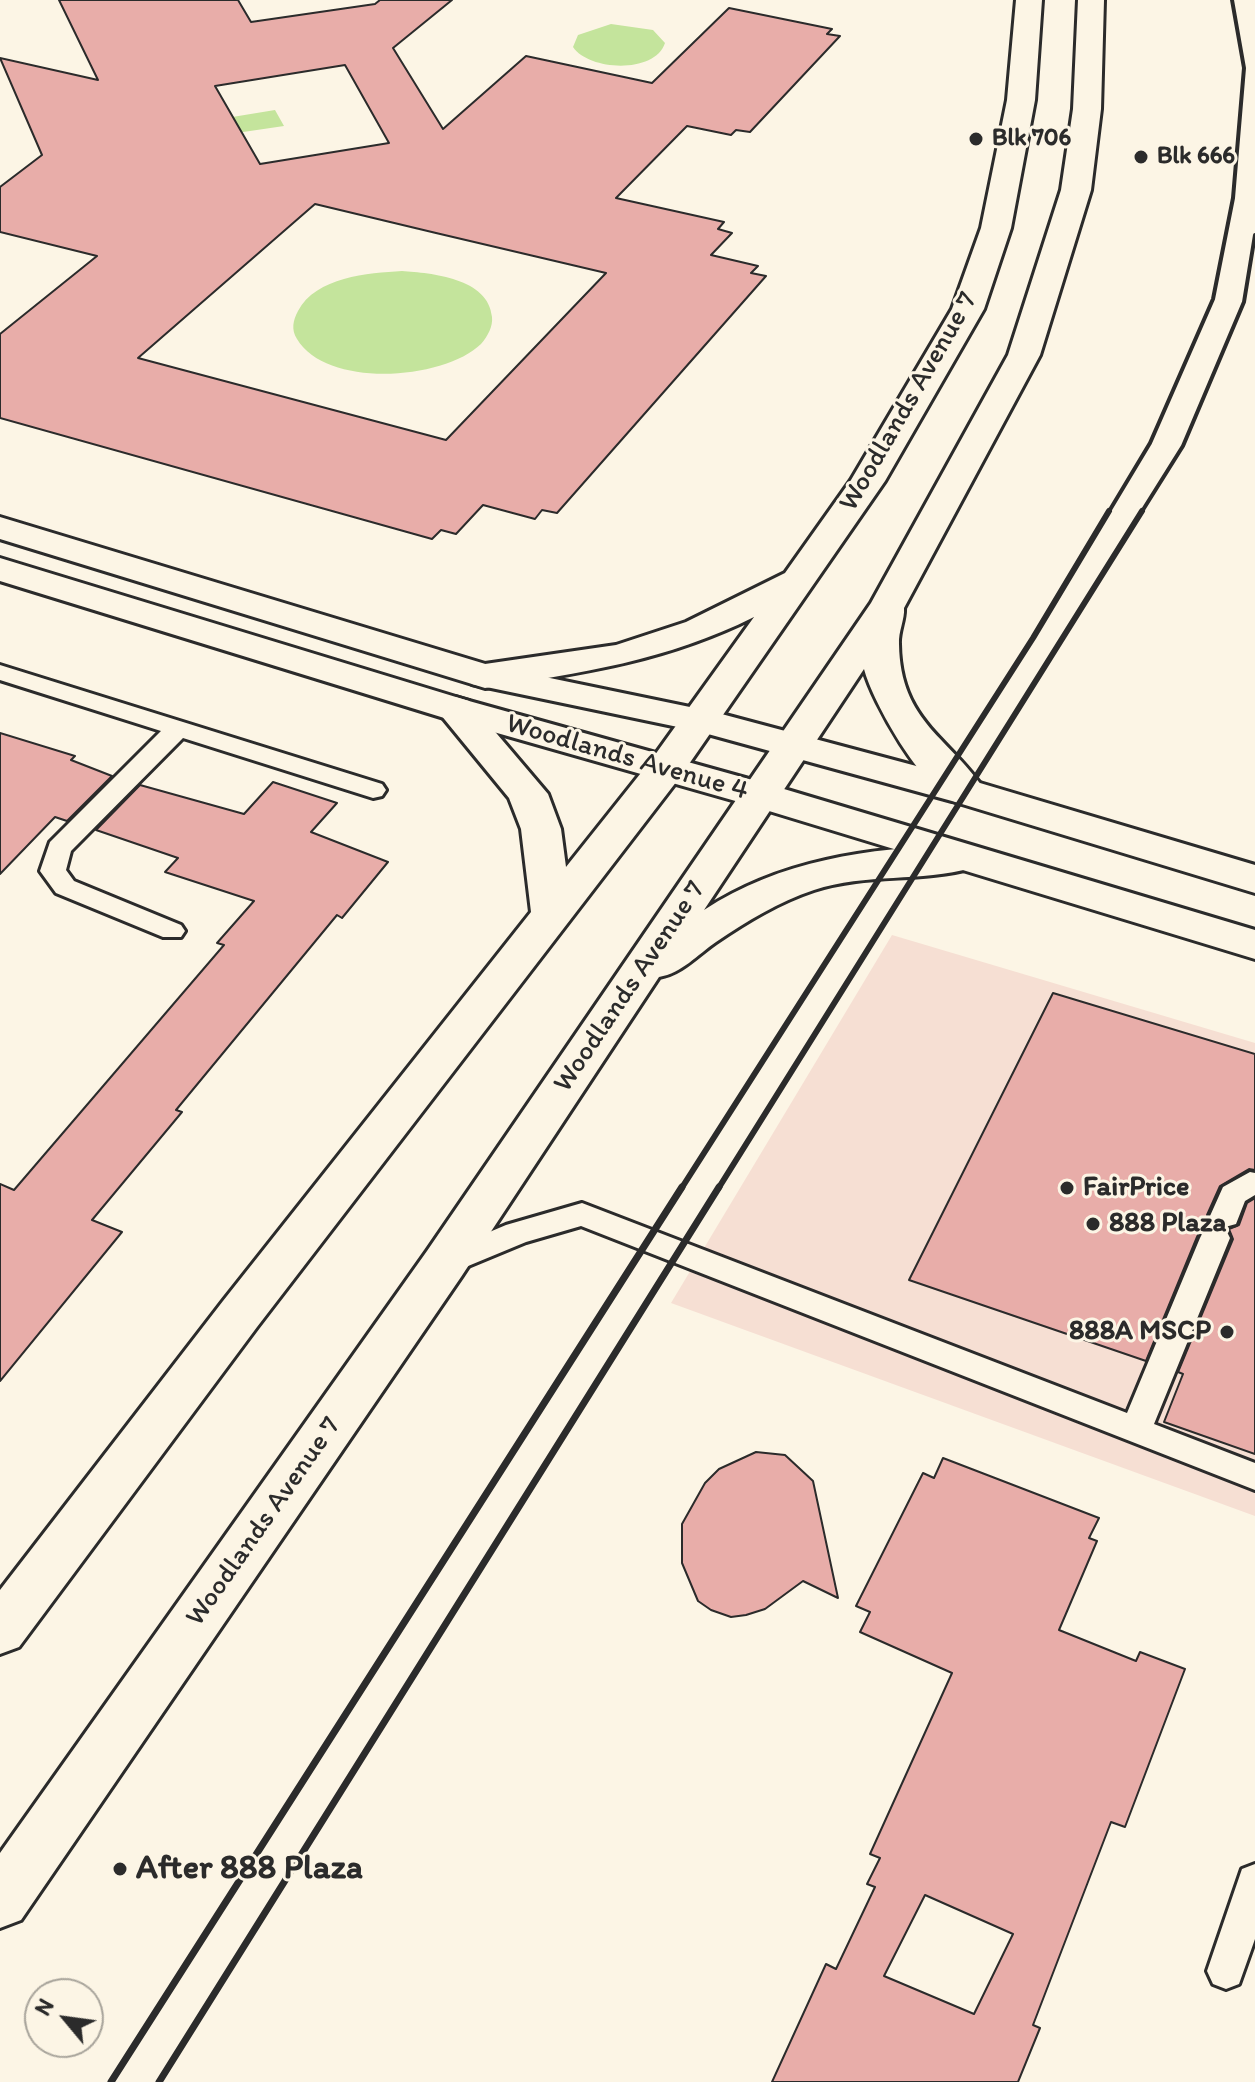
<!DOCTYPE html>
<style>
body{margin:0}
#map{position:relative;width:1255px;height:2082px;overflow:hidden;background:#fcf5e5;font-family:Itim,sans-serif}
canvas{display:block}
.north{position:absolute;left:24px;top:1978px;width:80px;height:80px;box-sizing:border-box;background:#fcf5e5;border:2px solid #a8a49b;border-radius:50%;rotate:299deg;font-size:22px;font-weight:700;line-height:32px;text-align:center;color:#2b2b2b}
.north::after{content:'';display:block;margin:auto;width:28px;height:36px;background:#2b2b2b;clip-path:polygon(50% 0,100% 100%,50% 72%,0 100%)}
</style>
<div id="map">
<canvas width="1255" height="2082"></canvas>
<div class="north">N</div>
</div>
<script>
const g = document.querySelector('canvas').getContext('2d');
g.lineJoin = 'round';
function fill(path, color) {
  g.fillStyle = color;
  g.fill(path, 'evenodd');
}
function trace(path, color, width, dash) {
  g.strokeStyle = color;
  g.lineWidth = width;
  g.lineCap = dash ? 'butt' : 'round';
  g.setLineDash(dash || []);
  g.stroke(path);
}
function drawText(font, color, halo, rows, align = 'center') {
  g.font = font + ' Itim,sans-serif';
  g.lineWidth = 6;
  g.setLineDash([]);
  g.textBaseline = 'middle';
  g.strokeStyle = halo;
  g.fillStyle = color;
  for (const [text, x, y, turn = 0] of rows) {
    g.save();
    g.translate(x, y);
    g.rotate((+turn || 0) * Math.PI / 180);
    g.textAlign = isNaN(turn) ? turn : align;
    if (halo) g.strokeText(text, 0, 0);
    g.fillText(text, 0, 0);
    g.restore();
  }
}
const built = new Path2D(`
 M892,935L1255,1043V1516L671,1303Z`);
const green = new Path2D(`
 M611,24L653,30L665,43C655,74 589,71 573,47L578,35Z
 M275,110L284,126L216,136L208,121Z
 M402,271C431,273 489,278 492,317C493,326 488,336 481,344C444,380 327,389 297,339C291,330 293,320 298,311C316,277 368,273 402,271Z`);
const building = new Path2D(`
 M59,0H238L251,22L375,4L380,0H452L393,48L443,129L526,56L652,83L729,8L832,29L827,34L840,36L750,132L736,130L731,135L687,126L616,198L724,222L718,229L732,233L711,255L758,266L751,273L766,276L557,513L542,510L535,519L483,505L456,534L441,530L432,539L0,418V334L97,256L0,232V187L42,155L0,58L98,80ZM345,65L389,143L260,164L215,86ZM315,204L436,233L606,273L446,440L138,358Z
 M0,733L75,756L71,760L112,776L67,821L55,817L0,874Z
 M273,782L337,803L311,832L388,862L342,918L337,915L176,1110L182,1112L92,1220L122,1232L0,1381V1184L14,1190L224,945L217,943L254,901L165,872L178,858L96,830L140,785L244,814Z
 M1053,993L1255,1054V1170L1249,1169L1220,1186L1207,1215L1211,1225L1201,1229L1197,1237L1146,1361L909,1280Z
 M1255,1198V1454L1164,1422L1183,1374L1178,1372L1233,1239L1229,1229L1239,1225L1247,1203Z
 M756,1452L785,1455L813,1481L838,1598L803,1581L765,1609L746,1615L731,1617L711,1610L698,1601L682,1563V1524L705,1483L719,1469Z
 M943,1458L1099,1518L1089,1538L1097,1541L1059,1630L1136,1661L1140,1652L1185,1669L1125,1827L1111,1822L1033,2025L1040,2028L1018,2082H772L826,1964L836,1969L875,1887L867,1884L880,1858L870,1854L952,1673L860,1632L870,1612L856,1606L923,1473L934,1478ZM925,1895L1013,1934L974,2014L884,1976Z`);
const service = new Path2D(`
 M0,665L382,784L386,790L382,796L373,798L183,738L71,851L66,870L74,881L181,925L185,931L181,937H163L56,893L40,871L50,842L161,731L0,680Z
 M1250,1172L1255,1173V1195L1245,1201L1236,1224L1225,1227L1214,1224L1210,1216L1223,1187Z
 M582,1203L1127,1413L1200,1238L1204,1230L1215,1227L1226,1230L1230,1238L1154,1424L1255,1463V1490L581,1226L526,1242L444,1276L433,1272L429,1264L433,1256L506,1225Z
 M1255,1864V1939L1239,1984L1226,1989L1213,1984L1207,1971L1242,1869Z`);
const secondary = new Path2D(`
 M0,517L492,666L714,712L980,783L1255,865V893L952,801L697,731L472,684L0,539Z
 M0,558L469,701L774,786L1255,930V959L746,804L441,717L0,581Z`);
const primary = new Path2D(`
 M1016,0H1042L1035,100L1011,228L984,309L885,481L680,777L257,1327L19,1647L0,1654V1590L223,1301L531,912L521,829L509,798L436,709L441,701L455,697L469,701L548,794L561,829L566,867L652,759L754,617C666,661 581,673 485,688L472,684L466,676L472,668L485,664L616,645L686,622L785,573L851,480L952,309L981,228L1007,100Z
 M1078,0H1104L1101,109L1091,190L1040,355L904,608C905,619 898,632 899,644C900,723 951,738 986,792L980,801C971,803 965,805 956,802C922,789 873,703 864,669L704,910C780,860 869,848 958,845L972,848L978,858L972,868C921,882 866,873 814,890C778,902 747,921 716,942C697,955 682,973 659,977L461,1277L21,1920L0,1928V1853L427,1251L871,603L1008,355L1061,190L1073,109Z`);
const railFar2 = new Path2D(`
 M1108,513L1150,443L1213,299L1233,198L1244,68L1232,0
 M1141,513L1183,446L1244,302L1255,235`);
const railFar1 = new Path2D(`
 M681,1189L1033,638L1109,511
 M718,1189L1142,511`);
const rail = new Path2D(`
 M111,2082L682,1187
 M159,2082L719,1187`);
const markers = [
 [976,139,8,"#2b2b2b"],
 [1141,157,8,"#2b2b2b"],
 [1067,1188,8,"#2b2b2b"],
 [1093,1224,8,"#2b2b2b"],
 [1227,1332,8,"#2b2b2b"],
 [120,1869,8,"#2b2b2b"]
];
const farPoinames = [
 ["Blk 706",992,139],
 ["Blk 666",1157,157]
];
const streetNames = [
 ["Woodlands Avenue 7",909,402,-60],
 ["Woodlands Avenue 4",627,758,16],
 ["Woodlands Avenue 7",630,987,-56],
 ["Woodlands Avenue 7",264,1522,-55]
];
const poiNames = [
 ["FairPrice",1083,1188],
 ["888 Plaza",1109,1224],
 ["888A MSCP",1211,1332,"right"]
];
const nearPoinames = [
 ["After 888 Plaza",136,1869]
];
fill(built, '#f6dfd3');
fill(green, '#c4e49c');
fill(building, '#e8ada9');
trace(building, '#2b2b2b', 2);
trace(service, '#2b2b2b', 6);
trace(secondary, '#2b2b2b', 6);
trace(primary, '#2b2b2b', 6);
fill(service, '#fcf5e5');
fill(secondary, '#fcf5e5');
fill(primary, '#fcf5e5');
trace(railFar2, '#2b2b2b', 4);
trace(railFar1, '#2b2b2b', 6);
trace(rail, '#2b2b2b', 7);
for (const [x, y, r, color] of markers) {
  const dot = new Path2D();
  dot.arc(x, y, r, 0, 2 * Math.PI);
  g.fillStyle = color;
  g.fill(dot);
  trace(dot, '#fcf5e5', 3);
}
drawText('bold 24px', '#2b2b2b', '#fcf5e5', farPoinames, 'left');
drawText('28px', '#2b2b2b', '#fcf5e5', streetNames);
drawText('bold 28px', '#2b2b2b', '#fcf5e5', poiNames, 'left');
drawText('bold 34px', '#2b2b2b', '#fcf5e5', nearPoinames, 'left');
</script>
